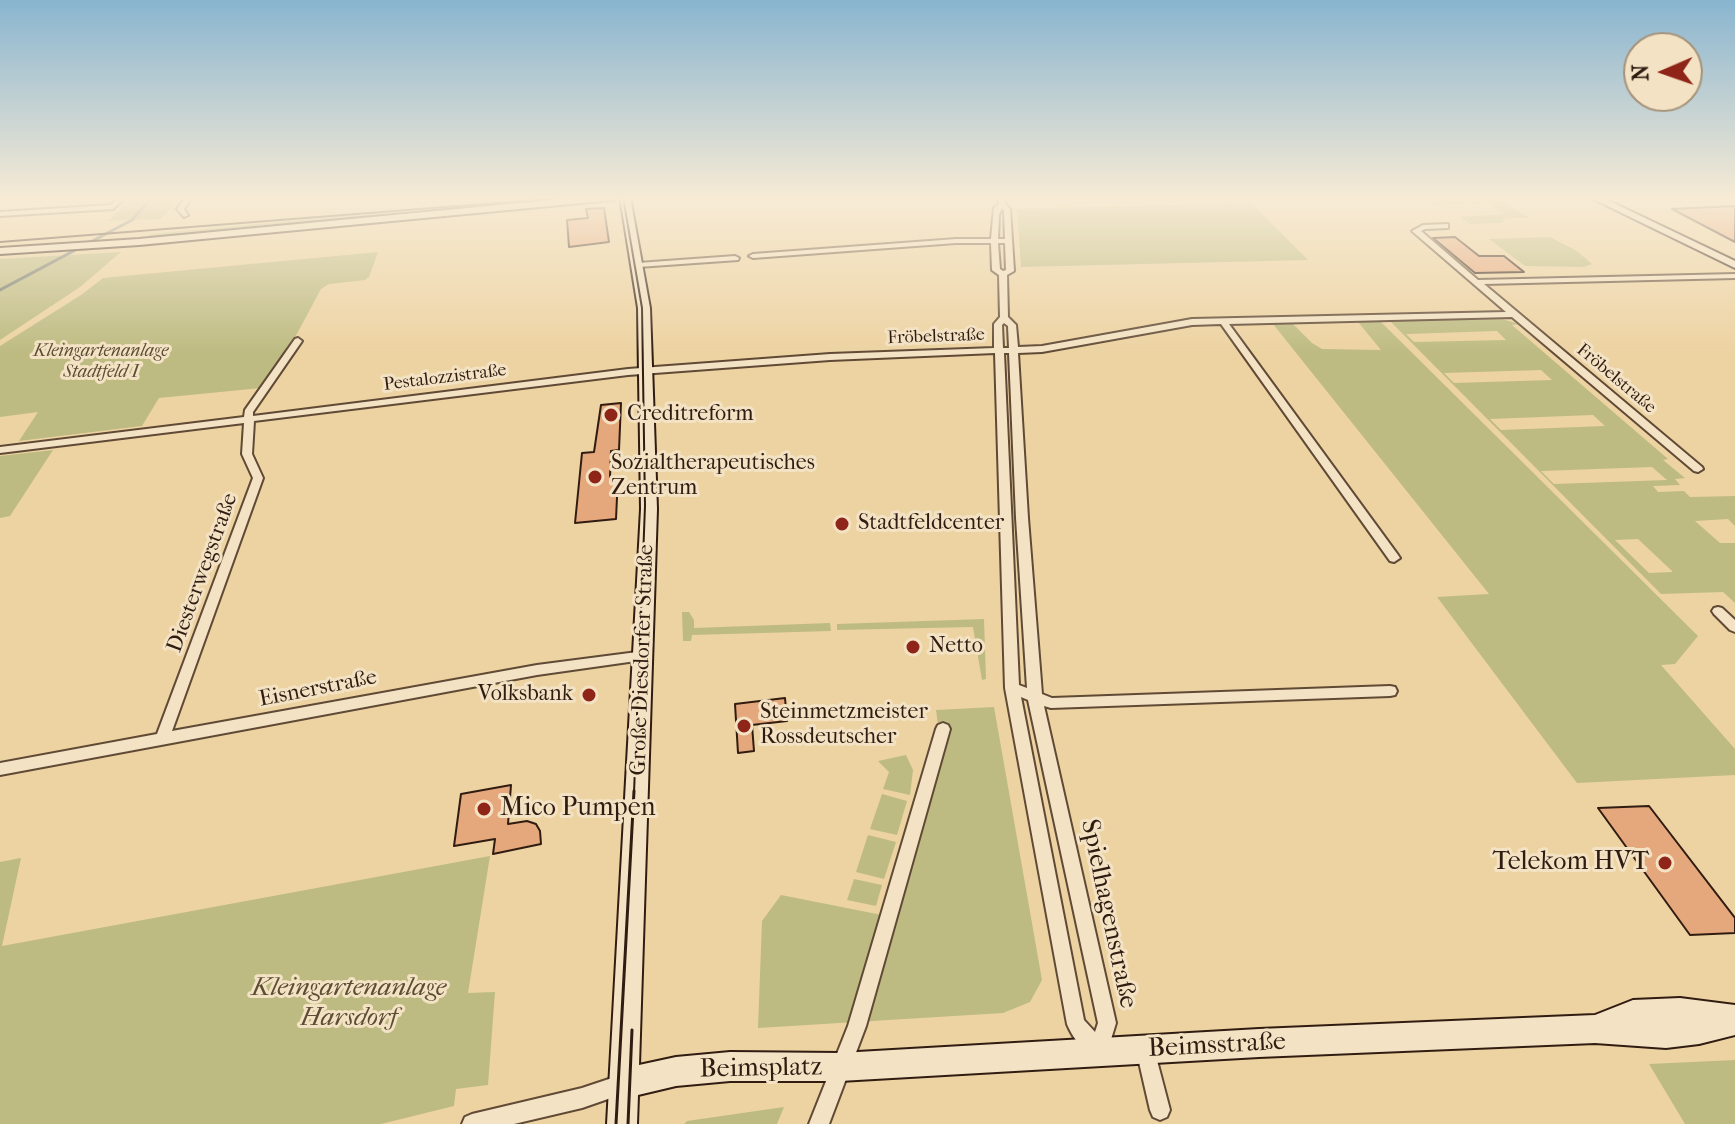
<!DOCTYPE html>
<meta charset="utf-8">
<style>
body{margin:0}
#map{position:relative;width:1735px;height:1124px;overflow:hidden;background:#edd3a2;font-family:"IM FELL French Canon",serif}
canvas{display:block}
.north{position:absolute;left:1623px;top:32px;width:80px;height:80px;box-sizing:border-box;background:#f3e2c3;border:2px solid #a5937c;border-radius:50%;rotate:268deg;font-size:22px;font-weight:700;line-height:32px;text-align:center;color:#311c12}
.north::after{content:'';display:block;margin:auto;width:28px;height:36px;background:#8f2418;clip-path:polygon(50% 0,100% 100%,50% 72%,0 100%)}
</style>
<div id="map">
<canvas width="1735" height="1124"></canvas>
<div class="north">N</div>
</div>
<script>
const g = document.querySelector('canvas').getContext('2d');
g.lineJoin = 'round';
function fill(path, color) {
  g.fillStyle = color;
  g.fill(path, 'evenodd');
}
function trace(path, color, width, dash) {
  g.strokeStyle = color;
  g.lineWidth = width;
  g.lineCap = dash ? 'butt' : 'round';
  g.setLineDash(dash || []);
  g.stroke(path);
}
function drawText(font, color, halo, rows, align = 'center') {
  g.font = font + ' "IM FELL French Canon",serif';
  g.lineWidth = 6;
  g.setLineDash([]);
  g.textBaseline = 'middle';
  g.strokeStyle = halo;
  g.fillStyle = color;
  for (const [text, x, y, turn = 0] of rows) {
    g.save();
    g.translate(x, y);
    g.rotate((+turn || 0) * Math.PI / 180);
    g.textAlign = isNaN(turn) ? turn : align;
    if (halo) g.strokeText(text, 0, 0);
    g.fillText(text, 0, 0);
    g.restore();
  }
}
const green = new Path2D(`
 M132,197H181L161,219L108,221Z
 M1420,197H1493L1530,218H1506L1501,223L1470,224L1460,217L1506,214L1488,203L1432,205Z
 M1251,203L1308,260L1021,267L1017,209Z
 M396,211L341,220L145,239L151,234Z
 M1550,237L1577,251L1592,264L1584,267L1525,266L1489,239Z
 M121,252L80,287L0,340V259Z
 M378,252L369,277L365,280L329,284L321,289L292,343L261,388L159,398L142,426L19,441L38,412L0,417V346L81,295L103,278Z
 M1502,319L1519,324L1512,325L1668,459L1663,460L1685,478L1675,479L1680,485L1653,486L1658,492L1684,491L1690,497L1735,496V526L1728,519L1695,521L1720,543H1735V603L1723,592L1661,594L1390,321ZM1497,331L1506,340L1414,342L1406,334ZM1541,370L1552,380L1454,383L1444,373ZM1593,415L1605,426L1501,430L1490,419ZM1652,467L1667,480L1554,484L1541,471ZM1638,539L1672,571V572L1649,573L1615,540Z
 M1380,321L1698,636L1675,664L1661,665L1735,749V775L1577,783L1437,597L1489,594L1273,324H1293L1312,343L1322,349L1381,350L1358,322Z
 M53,450L10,516L0,518V456Z
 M682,612H689L694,620V628L830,623L831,631L692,635L691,641H683Z
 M984,619L986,679L982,680L973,627L837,630V624Z
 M994,707L1042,980L1030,1002L1003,1013L758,1028L762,921L781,895L897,918L941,748L936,710Z
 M906,755L913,770L910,795L883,789L889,772L878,761Z
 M882,794L907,801L897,835L870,829Z
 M868,835L896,842L884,879L856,872Z
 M490,856L468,993L495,992L488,1085L456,1089L454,1106L381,1124H0V862L21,858L2,946Z
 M854,879L882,885L876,906L847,900Z
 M1735,1060V1124H1685L1649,1064Z
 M784,1107L777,1124H684L687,1121Z`);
const stream = new Path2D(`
 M0,290L132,220L152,197`);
const building = new Path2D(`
 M1735,206V242L1672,209Z
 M604,208L609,242L569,247L567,220L588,218L586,209Z
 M1455,237L1479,256H1504L1524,272L1475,273L1433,238Z
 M621,403L619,450L611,451L610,477L618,476L616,519L575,523L582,453L594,452L601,405Z
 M785,698L787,721L752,725L754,751L738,753L735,704Z
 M511,785L508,824L527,821L536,824L540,831L541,844L493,854L495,839L454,846L461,794Z
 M1649,806L1735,918V933L1690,935L1598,808Z`);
const street = new Path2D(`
 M119,197H126L113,209L0,216V212L111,205Z
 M186,197H192L184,209L188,215L184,217L177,209Z
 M999,197H1005V204L1010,209L1014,271L1007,275L1008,317L1016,325L1018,347L1042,346L1192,319L1506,312L1412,231L1423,225L1448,224V228L1425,229L1421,231L1478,280L1735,274V278L1484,284L1702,467L1703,469L1698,472L1694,471L1512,317L1229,324L1398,555L1400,558L1394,562L1390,561L1221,324L1192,325L1042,352L1018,353L1028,518L1042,694L1052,698L1390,686L1395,687L1397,691L1395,695L1390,696L1051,708L1044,706L1116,1023L1105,1059L1098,1061C1086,1056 1072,1037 1067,1024L1005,688L995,353L830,360L628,375L254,421L252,454L263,478L172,731L537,665L645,651L650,653L652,656L650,659L537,675L0,775V763L157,734L253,478L242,454L244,423L0,453V447L244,417L245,410L295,339L298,338L302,341L253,412V416L628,369L830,354L994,348V324L1000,317L999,275L992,270L991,243H956L753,258L749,256L753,254L956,239H991L994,208L999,204ZM1002,208L1004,210L1005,239H998L999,215ZM998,243H1005L1006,270L1003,271L1000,269ZM1004,323L1008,326L1009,348H1003L1002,325ZM1004,353H1009L1016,518L1027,688L1019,685ZM1021,697L1028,700L1098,1023L1095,1032L1084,1020Z
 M735,256L739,258L738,260L638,267L634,265L638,263Z
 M1718,607L1722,608L1735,620V632L1730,630L1714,614L1712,611L1714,608Z
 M943,723L948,725L950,729L866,1026L829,1124H809L848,1026L936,729L938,725Z
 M1145,1040L1152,1042L1154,1049L1170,1110L1167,1117L1160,1120L1153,1117L1150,1110L1136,1049L1138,1042Z
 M624,1074L631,1077L634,1084L631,1091L582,1108L514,1124H462L465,1117L472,1114L582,1088Z`);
const secondary = new Path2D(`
 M584,197H618L613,200L139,245L0,254V248L139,239Z
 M620,197H630L650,308L657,509L639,1065L676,1057L730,1052L840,1053L1259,1029L1595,1015L1633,1000L1680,998L1735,1005V1035L1699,1044L1666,1048L1595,1043L1259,1057L840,1081H730L676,1086L638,1095L637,1124H607L641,509L638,308Z
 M1589,197H1601L1735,261V268Z`);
const tramFar1 = new Path2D(`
 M623,197L642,308L645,506L634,793
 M0,242L572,197`);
const tram = new Path2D(`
 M616,1124L634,791
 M628,1124L632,1030`);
const markers = [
 [611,415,8,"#8f2418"],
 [595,477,8,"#8f2418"],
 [842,524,8,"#8f2418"],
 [913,647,8,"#8f2418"],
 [589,695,8,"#8f2418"],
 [744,726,8,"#8f2418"],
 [484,809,8,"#8f2418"],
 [1665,863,8,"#8f2418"]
];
const farStreetnames = [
 ["Fröbelstraße",936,337,-2],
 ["Pestalozzistraße",445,378,-7],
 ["Fröbelstraße",1616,379,40]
];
const farParknames = [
 ["Kleingartenanlage",101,352],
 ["Stadtfeld I",101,373]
];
const poiNames = [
 ["Creditreform",627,415],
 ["Sozialtherapeutisches",611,464],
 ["Zentrum",611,489],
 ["Stadtfeldcenter",858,524],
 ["Netto",929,647],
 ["Volksbank",573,695,"right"],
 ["Steinmetzmeister",760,713],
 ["Rossdeutscher",760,738]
];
const streetNames = [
 ["Diesterwegstraße",203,573,-70],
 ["Große Diesdorfer Straße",643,660,-88],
 ["Eisnerstraße",318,689,-11]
];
const nearPoinames = [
 ["Mico Pumpen",500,809],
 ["Telekom HVT",1649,863,"right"]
];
const nearStreetnames = [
 ["Spielhagenstraße",1108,914,78],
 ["Beimsstraße",1217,1046,-3],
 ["Beimsplatz",761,1069,-1]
];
const nearParknames = [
 ["Kleingartenanlage",349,989],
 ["Harsdorf",349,1019]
];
fill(green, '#bdbb82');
trace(stream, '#71786f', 3);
fill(building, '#e5a77c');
trace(building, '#311c12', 2);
trace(street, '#604a36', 4);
trace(secondary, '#311c12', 4);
fill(street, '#f3e2c3');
fill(secondary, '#f3e2c3');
trace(tramFar1, '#311c12', 2);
trace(tram, '#311c12', 3);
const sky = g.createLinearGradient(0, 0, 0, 354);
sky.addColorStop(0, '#89b5d0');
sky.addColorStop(0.56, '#f7ebd5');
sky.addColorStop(1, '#f7ebd500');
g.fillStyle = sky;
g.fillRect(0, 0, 1735, 354);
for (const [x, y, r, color] of markers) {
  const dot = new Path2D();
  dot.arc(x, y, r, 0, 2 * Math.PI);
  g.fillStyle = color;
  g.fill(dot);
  trace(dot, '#f3e2c3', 3);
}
drawText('18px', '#311c12', '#f3e2c3', farStreetnames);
drawText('italic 18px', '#5b4c34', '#f3e2c3', farParknames);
drawText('22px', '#311c12', '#f3e2c3', poiNames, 'left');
drawText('22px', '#311c12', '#f3e2c3', streetNames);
drawText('26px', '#311c12', '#f3e2c3', nearPoinames, 'left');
drawText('26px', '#311c12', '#f3e2c3', nearStreetnames);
drawText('italic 26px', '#5b4c34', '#f3e2c3', nearParknames);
</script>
